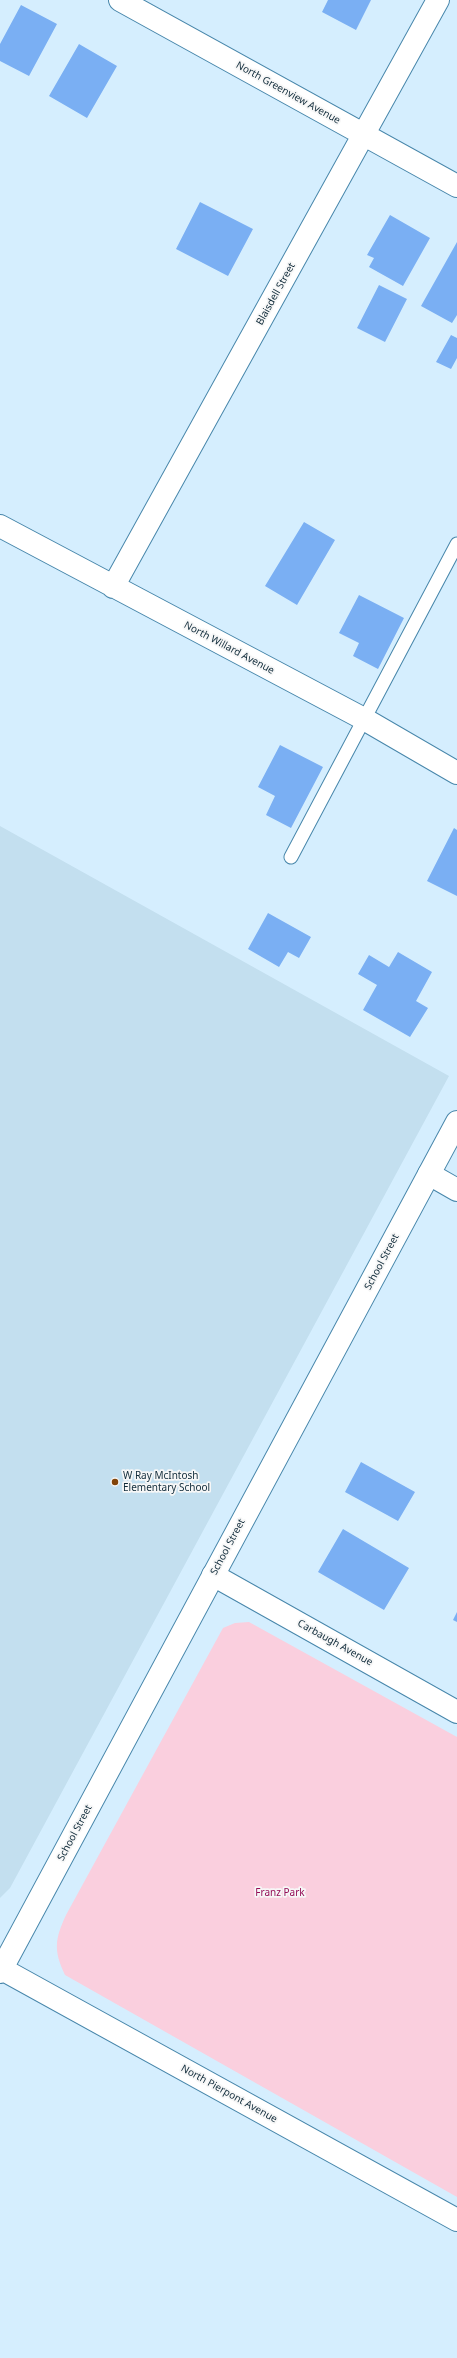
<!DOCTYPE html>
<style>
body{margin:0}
canvas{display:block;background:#d5eefe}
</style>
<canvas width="457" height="2358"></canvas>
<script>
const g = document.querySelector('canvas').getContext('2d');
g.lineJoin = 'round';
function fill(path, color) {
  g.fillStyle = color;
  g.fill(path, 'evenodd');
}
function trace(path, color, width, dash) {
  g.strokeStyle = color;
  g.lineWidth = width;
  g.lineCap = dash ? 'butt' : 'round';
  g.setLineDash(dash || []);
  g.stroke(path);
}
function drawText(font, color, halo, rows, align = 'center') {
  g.font = font + ' "Noto Sans",sans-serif';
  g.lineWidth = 3.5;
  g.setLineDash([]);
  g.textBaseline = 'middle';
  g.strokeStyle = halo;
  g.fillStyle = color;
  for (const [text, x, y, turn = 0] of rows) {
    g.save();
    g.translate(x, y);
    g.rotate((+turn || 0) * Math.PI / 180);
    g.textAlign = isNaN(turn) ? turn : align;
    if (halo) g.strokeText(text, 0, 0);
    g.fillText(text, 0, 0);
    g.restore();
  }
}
const built = new Path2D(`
 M0,826L449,1076L10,1888L0,1898Z`);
const green = new Path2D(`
 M249,1622L457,1737V2197L65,1975C53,1950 55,1939 66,1915L223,1628L235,1623Z`);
const building = new Path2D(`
 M328,0H371L356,30L322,12Z
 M21,5L57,24L29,76L0,61V44Z
 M79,44L117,66L87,118L49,96Z
 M200,202L253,229L228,276L176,249Z
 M390,215L430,238L403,286L369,267L374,258L367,255Z
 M457,242V315L452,323L421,306Z
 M379,285L407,299L385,342L357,328Z
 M451,335L457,338V358L451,369L436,362Z
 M304,522L335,540L297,605L265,586Z
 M359,595L404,618L378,669L353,656L359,643L339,633Z
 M280,745L323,767L291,828L266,815L275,796L258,787Z
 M454,828L457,830V896L427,881Z
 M268,913L311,937L299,958L288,952L279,967L248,949Z
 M398,952L432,972L416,1001L428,1008L410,1037L363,1010L377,985L358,974L369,955L389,967Z
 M361,1462L415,1492L398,1521L345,1492Z
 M343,1529L409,1568L384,1610L318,1572Z
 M457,1612V1622L453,1620Z`);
const lane = new Path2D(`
 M291,857L457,544`);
const street = new Path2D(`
 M120,0L457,186
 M0,526L364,719L457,773
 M113,587L438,0
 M429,1174L457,1190
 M213,1575L457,1712`);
const secondary = new Path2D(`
 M0,1968L457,2220
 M0,1972L457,1122`);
const markers = [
 [115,1482,4,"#824308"]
];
const streetNames = [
 ["North Greenview Avenue",288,93,29],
 ["Blaisdell Street",276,294,-61],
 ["North Willard Avenue",229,648,28],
 ["School Street",382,1262,-62],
 ["School Street",228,1547,-62],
 ["Carbaugh Avenue",335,1643,29],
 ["School Street",75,1833,-62],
 ["North Pierpont Avenue",229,2094,29]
];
const poiNames = [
 ["W Ray McIntosh",123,1476],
 ["Elementary School",123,1488]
];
const parkNames = [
 ["Franz Park",280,1893]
];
fill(built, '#c3dfef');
fill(green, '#facfde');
fill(building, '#7aaff3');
trace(lane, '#4887ab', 15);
trace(street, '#4887ab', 24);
trace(secondary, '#4887ab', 24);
trace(lane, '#fff', 13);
trace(street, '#fff', 22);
trace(secondary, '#fff', 22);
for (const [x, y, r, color] of markers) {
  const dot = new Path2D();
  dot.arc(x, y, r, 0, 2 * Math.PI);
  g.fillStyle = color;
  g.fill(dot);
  trace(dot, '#f7f7f7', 1.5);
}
drawText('10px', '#102b3a', '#f7f7f7', streetNames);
drawText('10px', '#102b3a', '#f7f7f7', poiNames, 'left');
drawText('10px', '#940e57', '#f7f7f7', parkNames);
</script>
